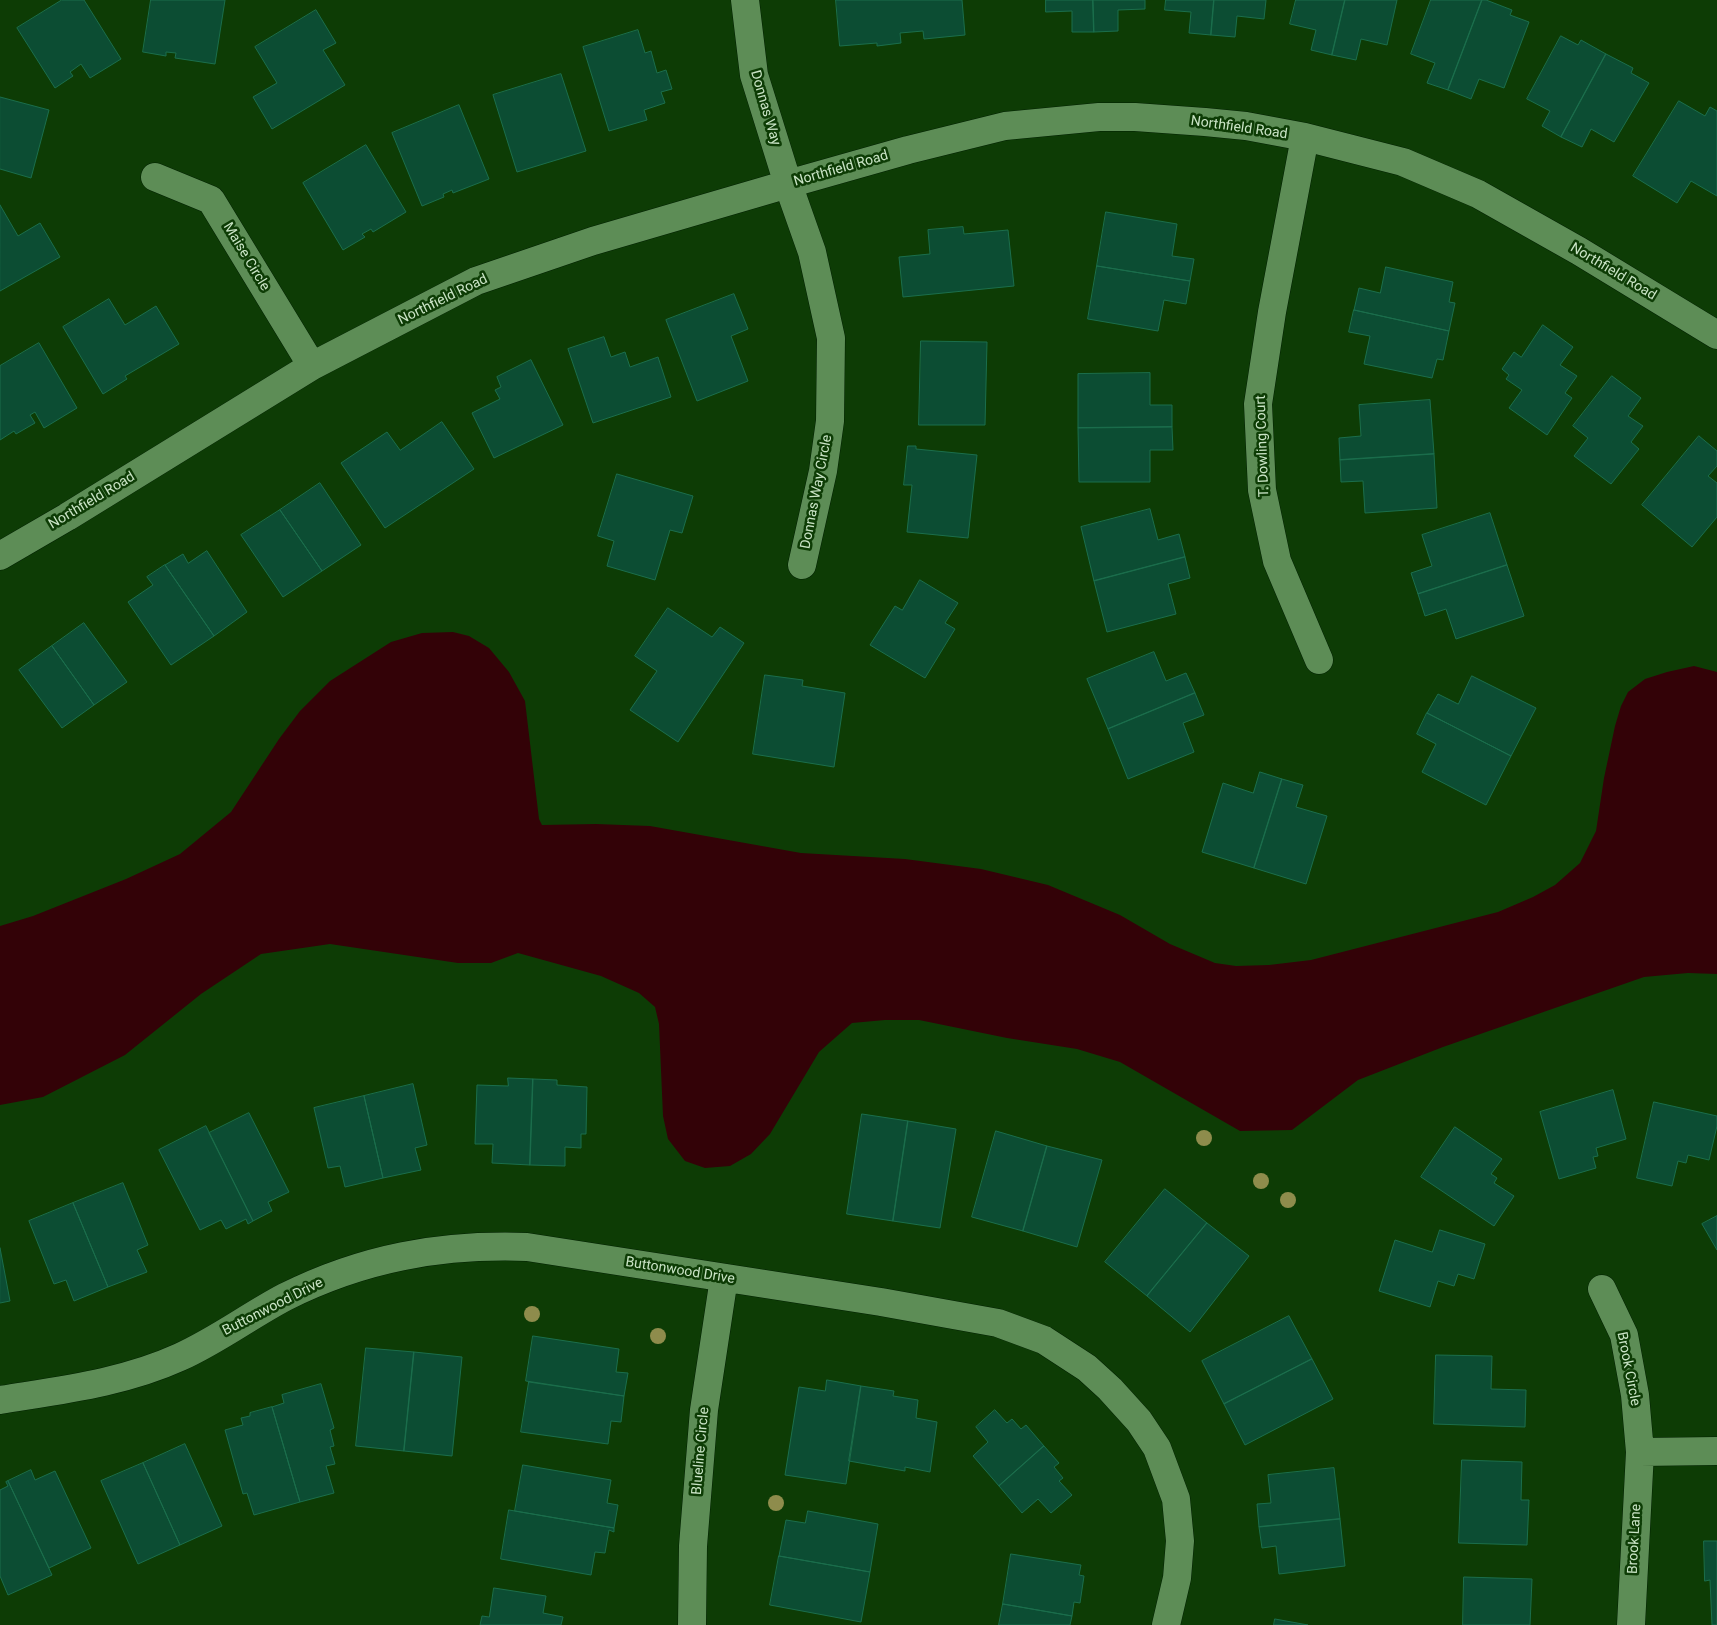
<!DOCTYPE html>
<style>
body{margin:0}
canvas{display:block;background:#0d3c05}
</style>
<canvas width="1717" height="1625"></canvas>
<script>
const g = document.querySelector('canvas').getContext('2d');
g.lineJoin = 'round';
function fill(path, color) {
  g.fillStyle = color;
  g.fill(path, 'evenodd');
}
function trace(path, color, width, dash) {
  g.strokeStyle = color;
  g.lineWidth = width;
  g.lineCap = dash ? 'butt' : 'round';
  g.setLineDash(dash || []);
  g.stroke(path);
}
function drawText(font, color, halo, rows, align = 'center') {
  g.font = font + ' Roboto,sans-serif';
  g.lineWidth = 5;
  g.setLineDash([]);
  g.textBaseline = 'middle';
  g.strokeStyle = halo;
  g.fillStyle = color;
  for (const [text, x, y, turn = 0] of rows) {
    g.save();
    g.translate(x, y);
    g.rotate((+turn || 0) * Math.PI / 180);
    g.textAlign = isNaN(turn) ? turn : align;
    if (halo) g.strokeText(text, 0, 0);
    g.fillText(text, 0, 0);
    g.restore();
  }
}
const water = new Path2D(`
 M453,632L469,636L489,648L509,672L525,701L539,819L542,825L596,824L650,826L801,853L905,859L981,869L1048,885L1120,915L1170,944L1215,963L1236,966L1269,965L1311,960L1498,912L1533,897L1555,885L1580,863L1596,831L1604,778L1615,726L1621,706L1628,692L1645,679L1667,672L1694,666L1717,672V974L1688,973L1644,977L1443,1047L1358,1080L1292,1130L1240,1131L1120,1062L1077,1049L1007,1038L919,1020H885L852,1023L819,1052L770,1134L751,1154L730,1166L705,1168L685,1161L668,1139L663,1116L659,1024L655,1007L639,993L601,976L518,953L491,963H458L330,944L261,954L201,994L125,1055L43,1097L0,1105V926L33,916L126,879L180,854L231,812L279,739L300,711L330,681L391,642L422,633Z`);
const building = new Path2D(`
 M62,0H84L121,59L90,78L81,64L70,72L73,76L55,88L17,28Z
 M151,0H225L215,64L175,58L176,53L166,52V56L143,52Z
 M836,0H962L965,35L924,39L923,31L900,33L901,43L877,46V43L840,46Z
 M1046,0H1093L1094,32H1072V11L1046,12Z
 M1093,0H1145V9L1118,10V31L1094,32Z
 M1166,0H1214L1211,35L1189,33L1191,12L1165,10Z
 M1214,0H1266L1264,19L1237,16L1235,37L1211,35Z
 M1296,0H1345L1332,55L1311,50L1316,30L1290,24Z
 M1345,0H1397L1387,45L1361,39L1356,60L1332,55Z
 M1431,0H1482L1448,90L1427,83L1435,63L1411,54Z
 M1482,0H1486L1512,10L1510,15L1529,22L1504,88L1479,79L1471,99L1448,90Z
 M316,10L336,43L323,50L345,85L272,129L253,97L277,83L255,47Z
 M638,30L645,53L651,51L657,73L666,70L672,89L661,92L665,103L644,110L647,120L609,131L583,47Z
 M1561,36L1578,45L1581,40L1606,54L1561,137L1542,126L1550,111L1527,99Z
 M1606,54L1633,68L1631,73L1649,83L1614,142L1591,129L1582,147L1561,137Z
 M561,74L586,151L517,172L493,95Z
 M0,97L49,110L31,178L0,169Z
 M1679,101L1705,116L1710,107L1717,111V196L1691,181L1677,203L1633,176Z
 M459,105L489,179L453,193L452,190L443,194L444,197L422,206L392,133Z
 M366,145L406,212L373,232L371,229L362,234L365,237L343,250L303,183Z
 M0,205L18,236L40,223L60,257L0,291Z
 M1106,212L1177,224L1172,256L1194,259L1190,281L1097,266Z
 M963,227L964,234L1008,230L1014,286L903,297L899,257L930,254L928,230Z
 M1097,266L1190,281L1186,304L1164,300L1158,331L1088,319Z
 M1386,267L1453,282L1449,302L1455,303L1449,331L1354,310L1359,288L1380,293Z
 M734,294L748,329L731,336L748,381L697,401L666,320Z
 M109,299L125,325L156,306L179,344L125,376L127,379L103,394L63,327Z
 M1354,310L1449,331L1443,360L1437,359L1432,378L1364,364L1370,336L1349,332Z
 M1543,325L1573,347L1560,365L1577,376L1565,393L1572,398L1547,435L1509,408L1522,390L1506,379L1509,375L1502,369L1514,352L1521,357Z
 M604,337L611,357L625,352L630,367L658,357L671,397L593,423L568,349Z
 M921,341L987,342L985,425H919Z
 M39,343L77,408L44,428L35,412L30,415L35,423L16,434L14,431L0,440V366Z
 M531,360L563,425L494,458L472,413L500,399L495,390L501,387L497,377Z
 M1150,373V405H1172V427L1078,428V374Z
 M1612,376L1641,398L1628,416L1643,426L1631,442L1639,449L1611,484L1574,456L1588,438L1573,426Z
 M1430,400L1434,454L1340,460L1339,438L1361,436L1359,405Z
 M442,422L474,469L385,528L341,463L387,432L400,450Z
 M1172,427L1173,450H1150V482H1079L1078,428Z
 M1699,436L1717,451V466L1708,476L1717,483V517L1692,547L1642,505Z
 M908,446H916V449L977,455L968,538L907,532L912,485H904Z
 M1434,454L1437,508L1365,513L1363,481L1341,482L1340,460Z
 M617,474L693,496L682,533L670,530L655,580L607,566L614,541L598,536Z
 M320,483L361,545L322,571L280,510Z
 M1150,509L1158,540L1179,534L1185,557L1094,581L1081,527Z
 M280,510L322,571L283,597L241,535Z
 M1490,513L1507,565L1418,594L1411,573L1432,566L1422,535Z
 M207,551L247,612L214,636L165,565L183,554L188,563Z
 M1185,557L1190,578L1168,584L1176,614L1107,632L1094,581Z
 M165,565L214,636L171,665L128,602L153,585L147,577Z
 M1507,565L1524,616L1456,639L1446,609L1425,616L1418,594Z
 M920,580L958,603L945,623L955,629L925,678L870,645L895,606L902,610Z
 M668,608L712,637L720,627L744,643L678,742L630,710L657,671L635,656Z
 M84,623L127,682L94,705L52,646Z
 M52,646L94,705L62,728L19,670Z
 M1154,652L1166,681L1186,673L1195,693L1108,729L1087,679Z
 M765,675L803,680L802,686L845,693L834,767L753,754Z
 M1472,676L1536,708L1511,756L1427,713L1438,694L1458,704Z
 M1195,693L1204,715L1183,723L1194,752L1128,779L1108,729Z
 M1427,713L1511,756L1486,805L1422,772L1436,744L1417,734Z
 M1260,772L1282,779L1254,868L1202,852L1223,783L1253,793Z
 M1282,779L1303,785L1296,807L1327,816L1306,884L1254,868Z
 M508,1078L533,1079L530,1165L492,1163L493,1144H475L477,1085L508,1086Z
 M533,1079L557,1080V1085L587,1087L586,1134H581V1148L565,1147V1166L530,1165Z
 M413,1084L427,1145L415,1148L421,1170L383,1178L364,1096Z
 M1613,1090L1626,1139L1596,1148L1598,1156L1593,1157L1596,1168L1559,1179L1540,1112Z
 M364,1096L383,1178L345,1187L340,1166L328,1168L314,1108Z
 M1654,1102L1717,1116V1126L1709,1160L1688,1155L1686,1163L1678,1161L1672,1186L1637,1178Z
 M249,1113L289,1192L268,1202L272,1211L253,1221L209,1133Z
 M862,1114L908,1121L893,1221L847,1214Z
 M908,1121L956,1129L940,1228L893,1221Z
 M206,1126L253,1221L248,1224L246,1219L226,1229L221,1220L200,1230L159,1150Z
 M1455,1127L1502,1159L1491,1174L1497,1178L1494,1183L1514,1196L1494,1226L1421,1177Z
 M996,1131L1047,1146L1023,1231L972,1217Z
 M1047,1146L1102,1160L1077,1247L1023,1231Z
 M123,1183L148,1245L137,1250L147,1272L108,1287L73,1203Z
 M1165,1189L1207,1223L1147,1296L1105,1262Z
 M73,1203L108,1287L74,1301L66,1280L54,1284L29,1221Z
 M1717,1216V1250L1702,1224Z
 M1207,1223L1249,1256L1190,1332L1147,1296Z
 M1440,1230L1485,1244L1474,1279L1458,1274L1454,1286L1438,1281L1430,1307L1379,1291L1395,1240L1432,1252Z
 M0,1248L10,1301L0,1303Z
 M1289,1316L1312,1359L1224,1404L1202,1361Z
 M533,1336L619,1349L616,1372L628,1373L624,1396L526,1381Z
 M366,1348L414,1352L404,1451L356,1446Z
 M414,1352L462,1357L452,1456L404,1451Z
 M1436,1355L1492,1356L1491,1389L1526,1390L1525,1427L1434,1424Z
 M1312,1359L1333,1399L1245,1445L1224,1404Z
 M827,1380L861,1386L846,1484L785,1475L799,1387L825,1391Z
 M529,1382L624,1396L621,1422L611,1421L608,1444L521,1432Z
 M321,1384L334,1428L330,1430L334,1446L330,1447L335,1464L326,1466L334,1493L300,1502L272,1407L284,1403L282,1395Z
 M861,1386L894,1391L893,1396L918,1400L916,1418L937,1422L930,1472L905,1467V1471L849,1461Z
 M272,1407L300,1502L254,1515L247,1493L243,1494L225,1430L243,1425L241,1418L250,1416V1413Z
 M995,1410L1007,1423L1012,1419L1021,1429L1026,1425L1044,1446L999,1486L973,1456L988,1442L976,1427Z
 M185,1444L222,1526L180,1545L143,1463Z
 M1044,1446L1059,1463L1054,1467L1063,1478L1059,1481L1072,1495L1051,1513L1038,1499L1022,1513L999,1486Z
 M1462,1460L1522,1462L1521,1500H1529L1527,1545L1459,1543Z
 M143,1463L180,1545L138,1564L101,1481Z
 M523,1465L611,1480L607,1503L618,1505L614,1528L515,1511Z
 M1334,1468L1340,1519L1259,1527L1257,1504L1271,1503L1268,1475Z
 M31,1470L35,1480L55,1471L91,1548L49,1568L8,1481Z
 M8,1481L52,1575L8,1595L0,1576V1490L8,1486L6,1482Z
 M509,1510L614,1528V1532L609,1530L605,1553L595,1552L591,1575L501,1559Z
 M808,1511L878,1524L870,1572L779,1556L786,1520L805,1523Z
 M1340,1519L1345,1566L1279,1574L1276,1546L1262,1548L1259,1527Z
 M1704,1541H1717V1625H1712L1710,1580L1705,1581Z
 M1011,1554L1081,1565L1079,1575L1084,1576L1080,1603L1074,1602L1072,1616L1003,1604Z
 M779,1556L870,1572L861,1622L770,1605Z
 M1464,1577L1532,1579L1530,1625H1463Z
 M494,1588L546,1596L543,1613L563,1617L561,1625H480L482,1616L489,1617Z
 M1003,1604L1072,1616L1070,1625H999Z
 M1275,1619L1308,1625H1274Z`);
const minor = new Path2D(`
 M745,0L754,75L788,184L812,252L831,338L830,421L823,471L802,565
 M1305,137L1272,312L1258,404L1262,490L1277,561L1319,660
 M155,177L211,200L312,366
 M0,556L67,517L312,366L476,281L593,241L788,184L908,150L1005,126L1099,117H1135L1205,122L1246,126L1305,137L1403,162L1478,194L1579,251L1717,335
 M1602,1289L1624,1335L1635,1395L1640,1452L1631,1625
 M0,1400C61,1390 123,1383 180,1357C216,1341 249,1316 285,1297C363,1258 440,1244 527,1247L881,1302L998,1323L1044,1340L1087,1368L1110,1389L1139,1421L1157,1448L1176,1499L1180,1541L1177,1578L1166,1625
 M1640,1452L1717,1451
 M692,1625L693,1546L704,1410L724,1278`);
const trees = [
 [1204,1138],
 [1261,1181],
 [1288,1200],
 [532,1314],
 [658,1336],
 [776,1503]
];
const streetNames = [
 ["Donnas Way",765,108,74],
 ["Northfield Road",1239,128,8],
 ["Northfield Road",841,169,-16],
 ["Maise Circle",246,257,59],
 ["Northfield Road",1613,272,31],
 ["Northfield Road",443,300,-26],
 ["T. Dowling Court",1263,446,-92],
 ["Donnas Way Circle",817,492,-79],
 ["Northfield Road",92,501,-31],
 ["Buttonwood Drive",680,1271,9],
 ["Buttonwood Drive",273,1307,-27],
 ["Brook Circle",1628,1369,79],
 ["Blueline Circle",701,1451,-85],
 ["Brook Lane",1635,1539,-87]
];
fill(water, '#330207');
fill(building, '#0c4d33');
trace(building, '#1b6e4c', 1);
trace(minor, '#002100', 29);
trace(minor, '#5d8d56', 28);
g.fillStyle = '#8e8c4c';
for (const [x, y] of trees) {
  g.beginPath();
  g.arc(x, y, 8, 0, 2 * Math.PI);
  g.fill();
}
drawText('14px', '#cae4c6', '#0d3c05', streetNames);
</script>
